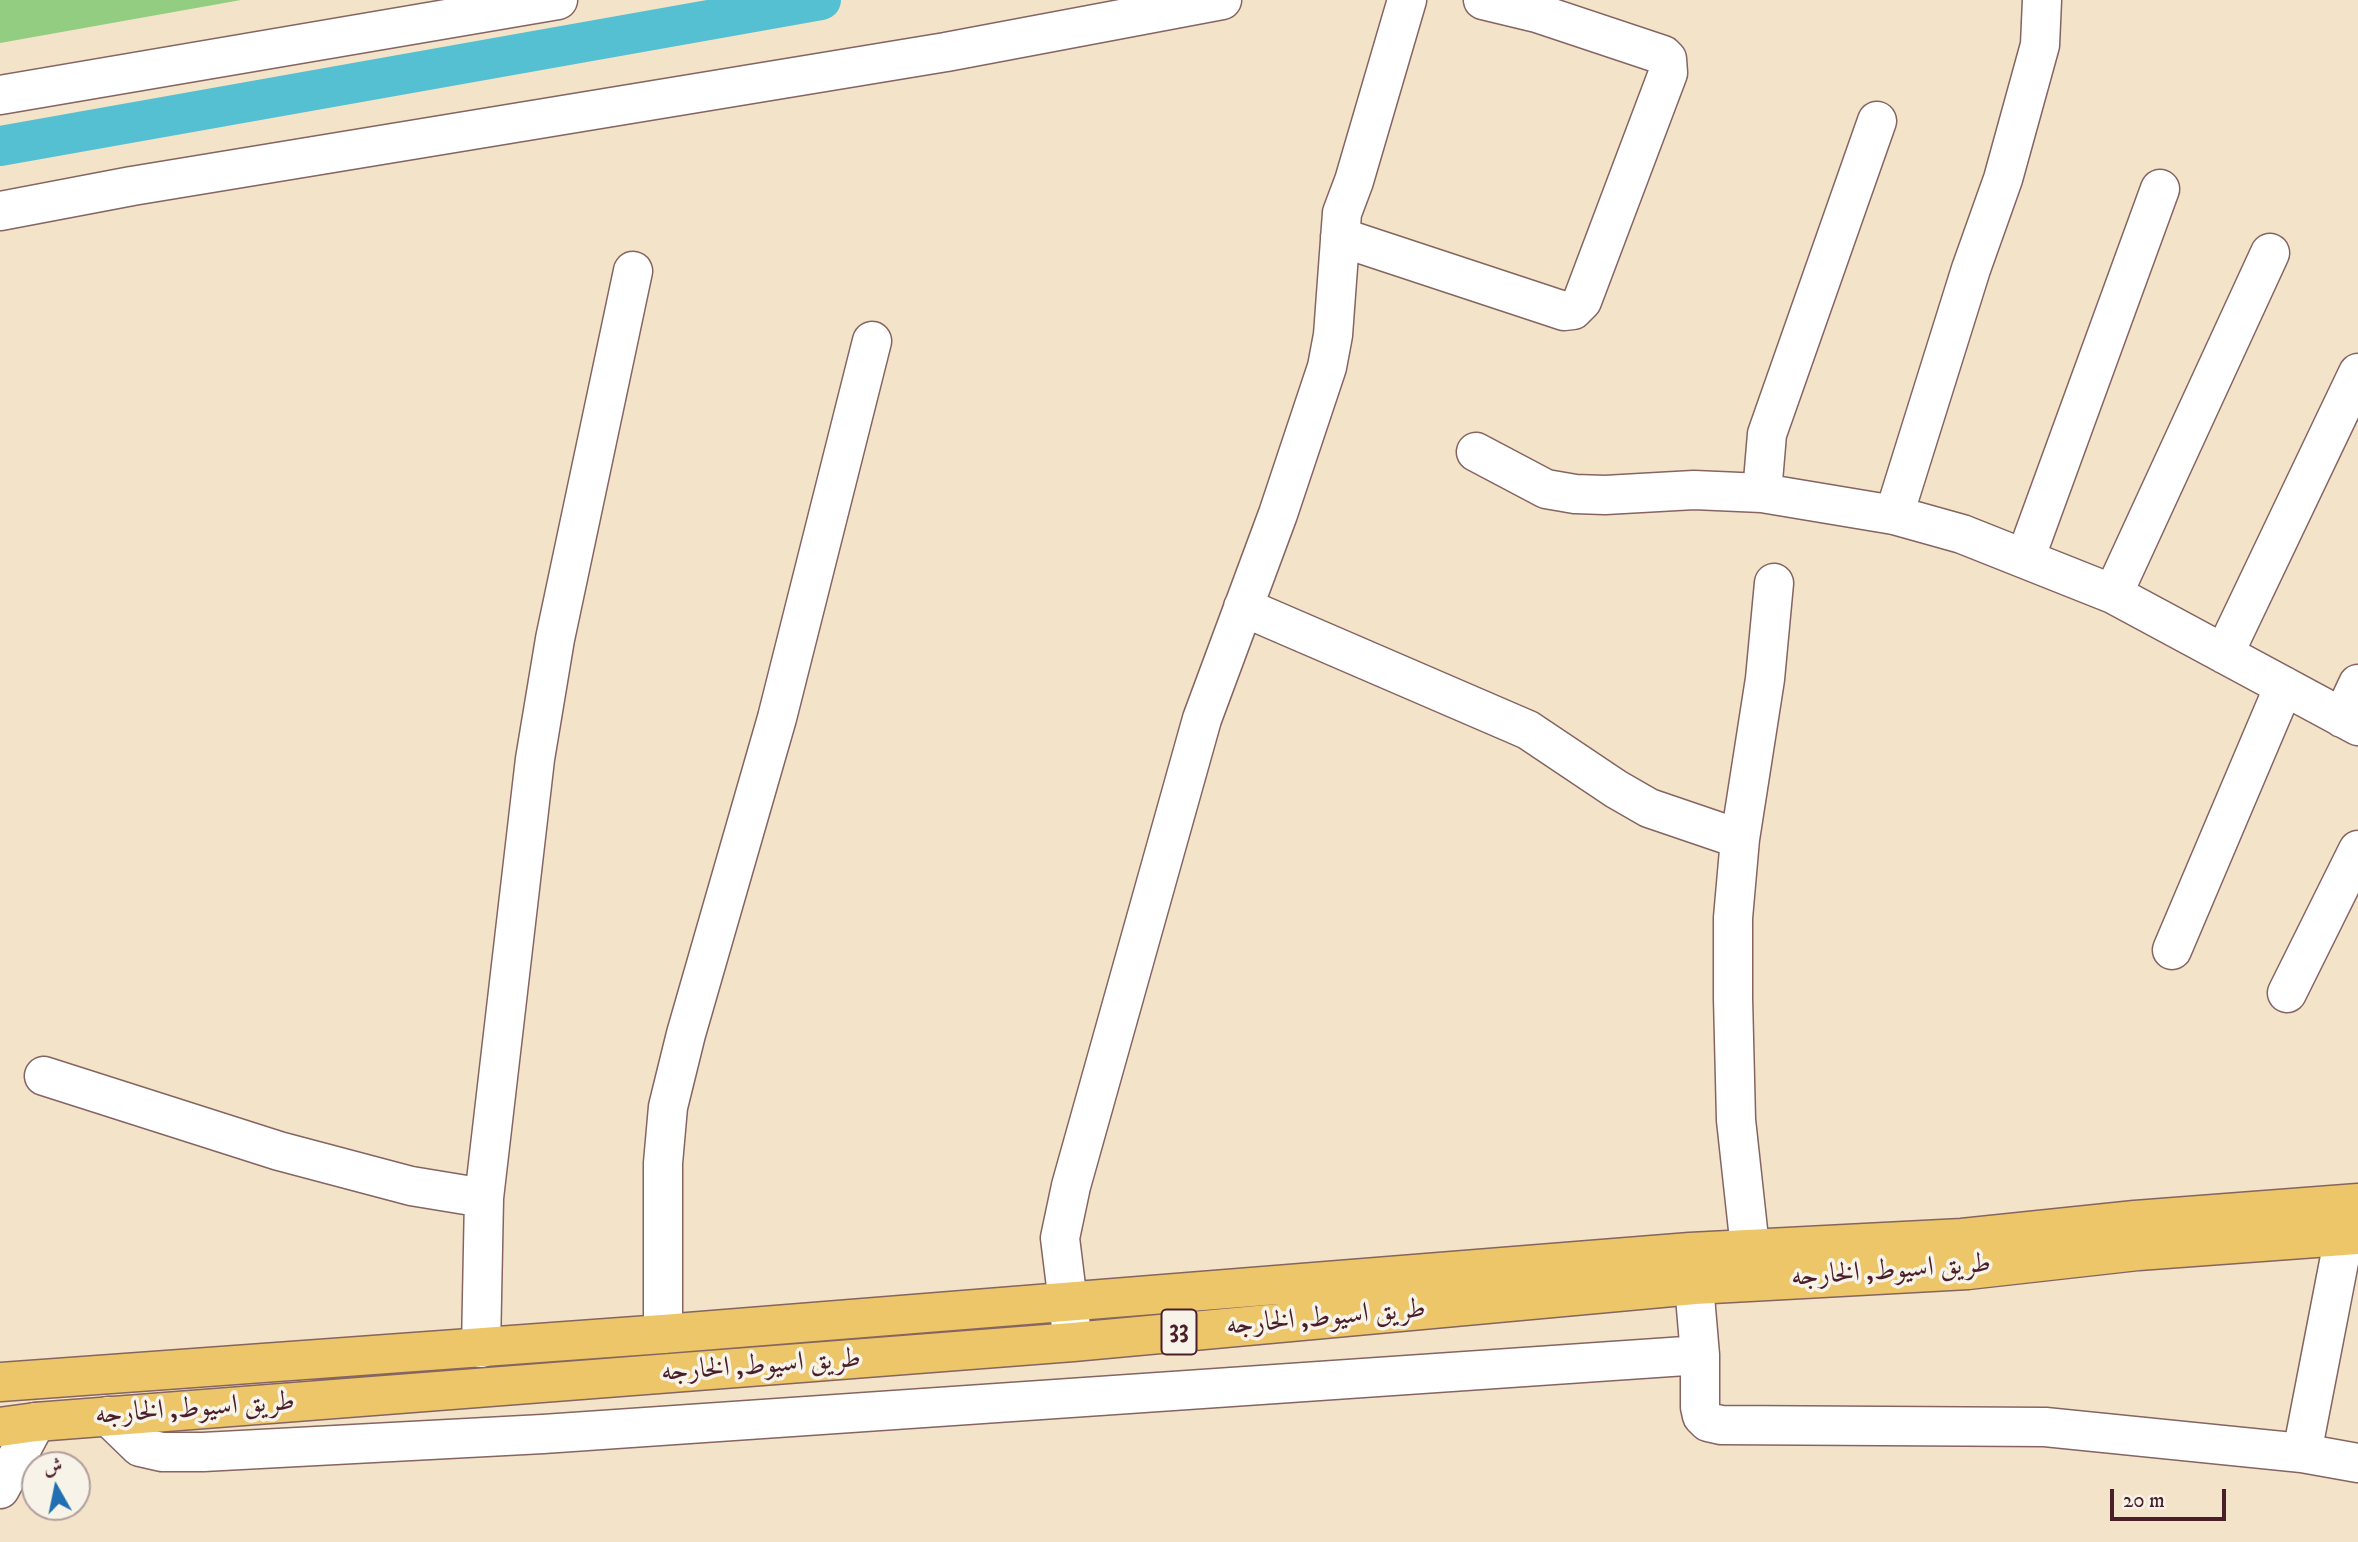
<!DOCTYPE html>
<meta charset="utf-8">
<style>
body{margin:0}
#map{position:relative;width:2358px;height:1542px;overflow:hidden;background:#f3e3c9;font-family:"IM FELL DW Pica",Amiri,serif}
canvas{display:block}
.north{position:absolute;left:21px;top:1451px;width:70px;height:70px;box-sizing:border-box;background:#f7f3e8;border:2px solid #b29e9c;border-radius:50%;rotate:351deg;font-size:19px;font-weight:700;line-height:28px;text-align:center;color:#4a1f2b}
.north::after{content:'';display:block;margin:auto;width:24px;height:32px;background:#1f6fb2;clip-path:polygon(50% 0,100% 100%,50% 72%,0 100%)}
.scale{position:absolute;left:2110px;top:1489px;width:116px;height:32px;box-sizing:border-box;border:4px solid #4a1f2b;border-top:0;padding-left:9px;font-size:21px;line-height:24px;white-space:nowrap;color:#4a1f2b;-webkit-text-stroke:5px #f7f3e8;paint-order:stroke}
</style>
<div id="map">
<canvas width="2358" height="1542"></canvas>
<div class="north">ش</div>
<div class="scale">20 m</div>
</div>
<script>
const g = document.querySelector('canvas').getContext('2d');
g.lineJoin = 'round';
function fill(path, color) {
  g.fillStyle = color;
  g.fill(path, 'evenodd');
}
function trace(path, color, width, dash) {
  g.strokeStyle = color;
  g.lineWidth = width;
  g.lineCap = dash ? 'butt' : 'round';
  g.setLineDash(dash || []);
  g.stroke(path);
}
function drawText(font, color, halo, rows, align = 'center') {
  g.font = font + ' "IM FELL DW Pica",Amiri,serif';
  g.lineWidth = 7;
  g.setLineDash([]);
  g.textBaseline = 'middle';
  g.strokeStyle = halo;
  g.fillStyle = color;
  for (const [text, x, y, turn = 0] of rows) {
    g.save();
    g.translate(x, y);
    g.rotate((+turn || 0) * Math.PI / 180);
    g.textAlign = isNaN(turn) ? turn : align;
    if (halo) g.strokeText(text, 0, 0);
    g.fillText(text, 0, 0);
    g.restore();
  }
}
const green = new Path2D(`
 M0,0H241L0,43Z`);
const canal = new Path2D(`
 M0,146L821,0`);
const minor = new Path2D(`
 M0,95L558,0
 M0,211L132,186L946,52L1222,0
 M1340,237L1564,311L1573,310L1582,301L1668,73L1667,59L1663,55L1537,13L1483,0
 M1476,452L1546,489L1575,494L1605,495L1694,490L1762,493L1894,515L1962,534L2113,594L2358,726
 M1762,493L1767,434L1877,121
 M1894,515L1971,269L2003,179L2040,45L2042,0
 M2025,559L2160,189
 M2113,594L2270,253
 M1243,607L1528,730L1616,789L1649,808L1740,839
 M2224,654L2358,373
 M2342,718L2358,684
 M2172,950L2284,686
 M2287,993L2358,850
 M44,1076L279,1151L411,1186L484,1198
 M2344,1236L2302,1453L2358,1463
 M1750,1248L1736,1120L1733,998V918L1740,839L1765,679L1774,583
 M1694,1285L1700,1355V1407L1702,1416L1708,1422L1721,1425L2045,1427L2302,1453
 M663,1334V1163L668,1107L686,1034L777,718L872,341
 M1072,1335L1060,1238L1071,1186L1202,719L1278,514L1327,367L1333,335L1342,213L1354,181L1407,0
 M481,1348L484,1198L535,759L555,639L633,271
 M108,1416L140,1447L162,1452H203L543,1434L1700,1355
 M0,1489L36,1422`);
const highway = new Path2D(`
 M0,1382L663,1334L1690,1252L1962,1238L2135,1220L2358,1203
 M0,1427L36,1422L1073,1342L1694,1285L1968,1270L2138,1251L2358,1235`);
const shields = [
 [1179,1332,35]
];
const shieldNames = [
 ["33",1179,1332]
];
const streetNames = [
 ["طريق اسيوط, الخارجه",1891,1272,-4],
 ["طريق اسيوط, الخارجه",1326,1319,-5],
 ["طريق اسيوط, الخارجه",761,1367,-4],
 ["طريق اسيوط, الخارجه",195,1410,-4]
];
fill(green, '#93cd81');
trace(canal, '#55c0d1', 40);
trace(minor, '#856462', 41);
trace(highway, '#856462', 41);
trace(minor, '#fff', 38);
trace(highway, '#ecc669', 38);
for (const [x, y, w] of shields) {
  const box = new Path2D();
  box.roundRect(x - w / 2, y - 22.5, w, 45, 5);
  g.fillStyle = '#f7f3e8';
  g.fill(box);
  trace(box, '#4a1f2b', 2);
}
drawText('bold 26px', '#4a1f2b', null, shieldNames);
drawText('28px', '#4a1f2b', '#f7f3e8', streetNames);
</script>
